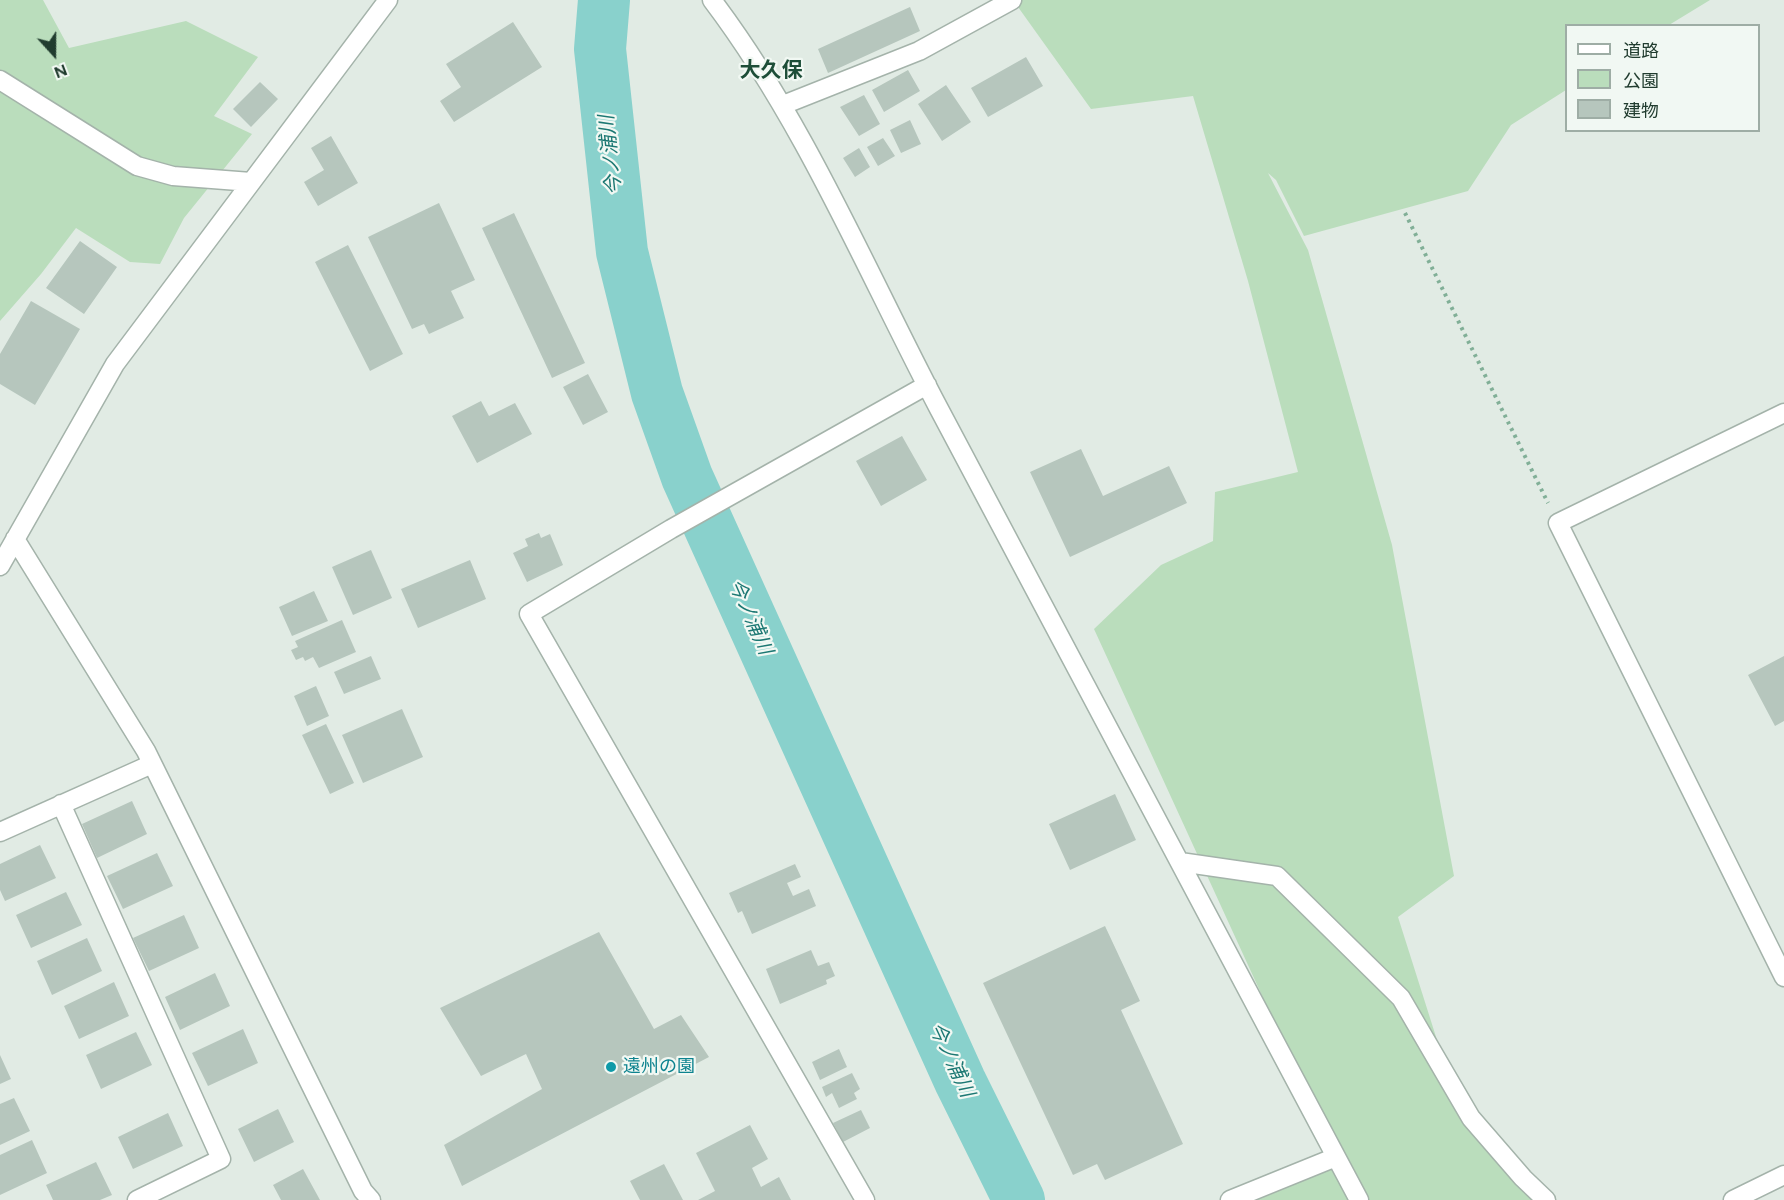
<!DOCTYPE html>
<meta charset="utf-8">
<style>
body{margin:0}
#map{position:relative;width:1784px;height:1200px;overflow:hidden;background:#e1ebe4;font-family:Figtree,"Noto Sans JP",sans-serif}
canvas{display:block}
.legend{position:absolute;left:1565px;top:24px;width:195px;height:108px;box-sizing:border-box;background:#f1f8f3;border:2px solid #9eada5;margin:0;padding:8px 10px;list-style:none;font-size:18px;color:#213c2f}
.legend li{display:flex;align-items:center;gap:12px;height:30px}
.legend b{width:30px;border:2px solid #9eada5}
.north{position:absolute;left:24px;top:24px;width:60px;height:60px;-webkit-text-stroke:4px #f1f8f3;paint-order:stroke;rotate:159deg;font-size:16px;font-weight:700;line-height:24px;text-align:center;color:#213c2f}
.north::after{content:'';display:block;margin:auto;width:21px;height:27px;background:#213c2f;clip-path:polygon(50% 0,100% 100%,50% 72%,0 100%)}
</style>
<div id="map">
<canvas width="1784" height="1200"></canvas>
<ul class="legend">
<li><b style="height:8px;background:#fff"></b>道路</li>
<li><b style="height:16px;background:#baddbc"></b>公園</li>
<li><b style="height:16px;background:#b6c6bd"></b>建物</li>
</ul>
<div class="north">N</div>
</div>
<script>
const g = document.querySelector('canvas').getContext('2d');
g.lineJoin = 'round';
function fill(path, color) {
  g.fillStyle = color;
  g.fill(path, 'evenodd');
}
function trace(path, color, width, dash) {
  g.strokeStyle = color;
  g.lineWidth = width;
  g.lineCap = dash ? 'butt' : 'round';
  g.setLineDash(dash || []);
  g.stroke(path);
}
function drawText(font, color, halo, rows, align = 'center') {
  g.font = font + ' Figtree,"Noto Sans JP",sans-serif';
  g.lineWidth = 4.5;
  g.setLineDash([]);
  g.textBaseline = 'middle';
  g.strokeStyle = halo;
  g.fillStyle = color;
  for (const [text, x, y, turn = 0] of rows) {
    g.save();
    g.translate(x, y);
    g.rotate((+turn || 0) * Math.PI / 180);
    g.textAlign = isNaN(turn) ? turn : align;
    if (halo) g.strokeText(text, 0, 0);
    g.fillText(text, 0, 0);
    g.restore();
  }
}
const green = new Path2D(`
 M0,0H43L69,48L186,21L258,57L214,116L252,134L184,218L160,264L130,262L76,228L41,274L0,321Z
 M1013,0H1710L1669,25L1566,26V90L1511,125L1468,191L1304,236L1276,180L1268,173L1308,250L1392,545L1454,876L1398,917L1450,1081L1534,1200H1228L1336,1157L1094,629L1161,565L1213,541L1215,492L1298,472L1248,281L1193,96L1091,109Z`);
const river = new Path2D(`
 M604,0L600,49L622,252L657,393L687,477L960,1081L1019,1200`);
const building = new Path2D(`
 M910,7L920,31L828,73L818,49Z
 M513,22L542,67L454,122L440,101L461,87L446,64Z
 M1026,57L1043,86L988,117L971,88Z
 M908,70L920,91L884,112L872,90Z
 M260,82L278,99L251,127L233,109Z
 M946,85L971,122L942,141L918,104Z
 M864,95L880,124L859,136L840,107Z
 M910,120L921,144L901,153L890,130Z
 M331,136L358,183L318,206L304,182L324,170L311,148Z
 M883,138L895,156L878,166L867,147Z
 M859,148L870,167L855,177L843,158Z
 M439,203L475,280L451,291L464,318L429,334L424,324L412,329L368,237Z
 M514,213L585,363L552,378L482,228Z
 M80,241L117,267L84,314L46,288Z
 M348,245L403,354L370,371L315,262Z
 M31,301L80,329L35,405L0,384V354Z
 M588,374L608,412L583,425L563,387Z
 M481,401L489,416L515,403L532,434L477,463L452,416Z
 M902,436L927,480L881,506L856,461Z
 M1081,449L1103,496L1169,466L1187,503L1070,557L1030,472Z
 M539,533L541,538L550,534L563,565L527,582L513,553L528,546L525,539Z
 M371,550L392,598L353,615L332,567Z
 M470,560L486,599L418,628L401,589Z
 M314,591L328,621L292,636L279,607Z
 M342,620L356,652L319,668L313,657L305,661L303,657L296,660L291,650L298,647L295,641Z
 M371,656L381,679L344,694L334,672Z
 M1784,656V721L1775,726L1748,675Z
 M316,686L329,716L307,726L294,696Z
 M402,709L423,757L363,783L342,735Z
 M326,724L354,783L330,794L302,735Z
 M1115,794L1136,840L1070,870L1049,824Z
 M132,801L147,834L97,858L82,824Z
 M40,845L56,878L5,901L0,890V864Z
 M157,853L173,886L123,909L107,876Z
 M795,864L801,877L787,883L793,896L809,889L816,906L752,934L742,911L738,913L729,893Z
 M66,892L82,925L31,948L16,915Z
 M184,915L199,948L149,971L133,938Z
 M1105,926L1140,1001L1121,1010L1183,1144L1105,1180L1097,1164L1073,1175L983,983Z
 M599,932L654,1029L681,1015L709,1057L462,1186L444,1145L542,1089L526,1054L481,1076L440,1008Z
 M87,938L102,971L52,995L37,961Z
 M811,950L818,966L829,962L835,976L826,980L827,984L780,1004L766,969Z
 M215,973L230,1006L180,1030L165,997Z
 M114,982L129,1016L79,1039L64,1006Z
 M243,1029L258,1063L208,1086L192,1053Z
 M136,1032L152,1065L101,1089L86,1055Z
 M839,1049L847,1067L820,1080L812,1062Z
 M0,1055L11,1079L0,1084Z
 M852,1073L860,1089L854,1093L857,1099L839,1108L832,1093L826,1097L822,1087Z
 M14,1098L30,1131L0,1145V1104Z
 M278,1109L294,1142L254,1162L238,1129Z
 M861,1110L870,1128L843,1142L833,1123Z
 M168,1113L183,1146L133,1169L118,1137Z
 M750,1125L768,1159L752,1168L761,1187L779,1177L791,1200H698L715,1191L696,1153Z
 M32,1140L47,1173L0,1195V1155Z
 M96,1162L112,1195L100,1200H53L46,1185Z
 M664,1164L683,1200H640L630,1181Z
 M303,1169L320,1200H281L273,1185Z`);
const path = new Path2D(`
 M1405,213L1548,503`);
const minor = new Path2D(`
 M712,0C805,123 866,270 938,407C1079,671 1217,937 1359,1200
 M0,80L137,166L173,176L251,182
 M783,105L919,51L1012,0
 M1784,413L1558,523L1784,977
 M15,539L146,751L363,1191L371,1200
 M0,566L115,364L388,0
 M61,804L221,1159L137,1200
 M0,832L152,764
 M1180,862L1277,876L1401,998L1471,1118L1523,1178L1546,1200
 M865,1200L529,614L671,529L927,385
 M1230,1200L1336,1157
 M1733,1200L1784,1175`);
const markers = [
 [611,1067,6,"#0f9aa8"]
];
const cultureNames = [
 ["遠州の園",623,1067]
];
const waterNames = [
 ["今ノ浦川",611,155,-96],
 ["今ノ浦川",750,617,66],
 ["今ノ浦川",951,1060,65]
];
const quarterNames = [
 ["大久保",771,71]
];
fill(green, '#baddbc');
trace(river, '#89d1cc', 52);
fill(building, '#b6c6bd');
trace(minor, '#a4b3aa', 21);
trace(path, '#81af97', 4, [3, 4.5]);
trace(minor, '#fff', 18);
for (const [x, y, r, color] of markers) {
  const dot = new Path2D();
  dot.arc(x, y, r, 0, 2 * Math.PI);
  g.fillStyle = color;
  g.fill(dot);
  trace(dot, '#f1f8f3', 2);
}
drawText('18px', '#0d838f', '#f1f8f3', cultureNames, 'left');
drawText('italic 20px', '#1c7873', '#f1f8f3', waterNames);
drawText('bold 21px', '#1d4e38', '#f1f8f3', quarterNames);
</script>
